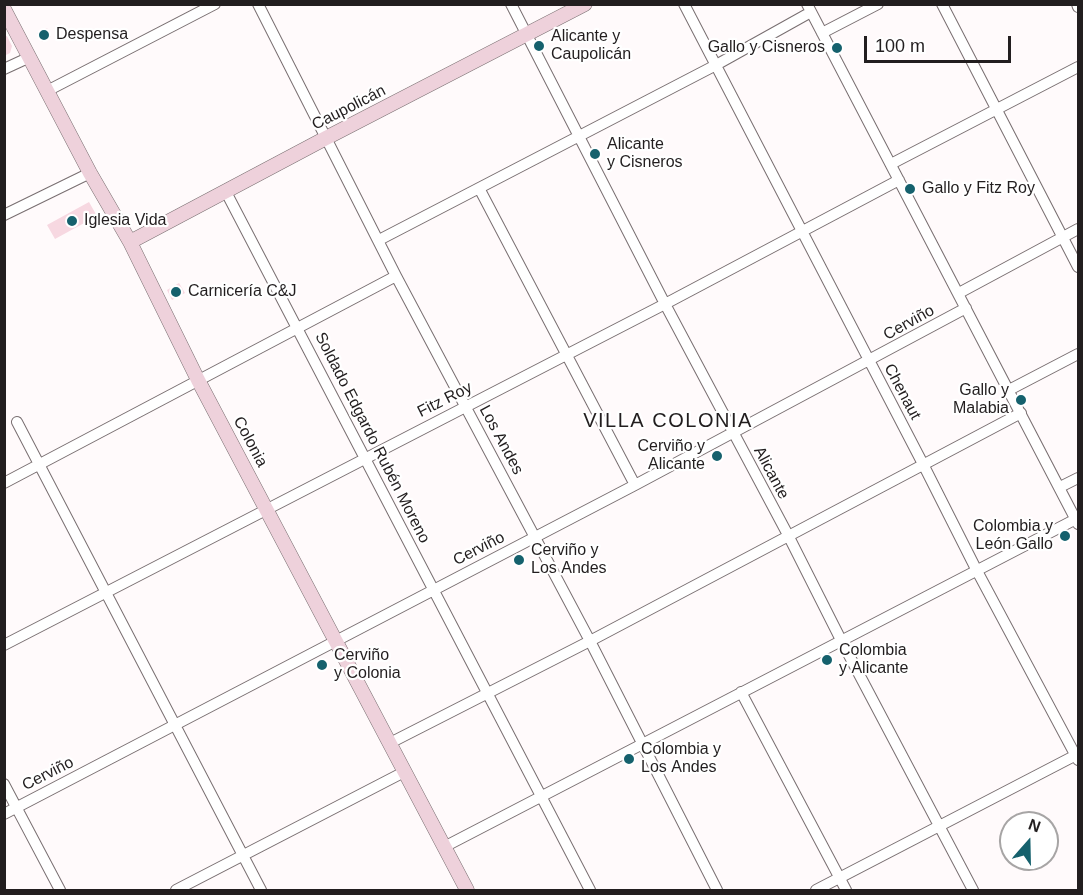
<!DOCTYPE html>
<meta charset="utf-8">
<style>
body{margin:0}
#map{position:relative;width:1083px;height:895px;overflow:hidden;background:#fffafb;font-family:Arial,sans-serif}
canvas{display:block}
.frame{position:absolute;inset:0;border:6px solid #221e1f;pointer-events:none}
.north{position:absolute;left:999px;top:811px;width:60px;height:60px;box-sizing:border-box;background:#fff;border:2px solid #a7a5a5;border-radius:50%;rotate:20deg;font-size:16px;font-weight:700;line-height:24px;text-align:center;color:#221e1f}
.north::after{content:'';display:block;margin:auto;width:21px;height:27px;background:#15616d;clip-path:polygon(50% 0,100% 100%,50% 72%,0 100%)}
.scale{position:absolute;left:864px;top:36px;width:147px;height:27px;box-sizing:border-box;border:3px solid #221e1f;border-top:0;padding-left:8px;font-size:18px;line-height:21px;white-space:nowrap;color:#221e1f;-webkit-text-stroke:4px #fff;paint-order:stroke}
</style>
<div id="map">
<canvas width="1083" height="895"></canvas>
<div class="frame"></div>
<div class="north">N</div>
<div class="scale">100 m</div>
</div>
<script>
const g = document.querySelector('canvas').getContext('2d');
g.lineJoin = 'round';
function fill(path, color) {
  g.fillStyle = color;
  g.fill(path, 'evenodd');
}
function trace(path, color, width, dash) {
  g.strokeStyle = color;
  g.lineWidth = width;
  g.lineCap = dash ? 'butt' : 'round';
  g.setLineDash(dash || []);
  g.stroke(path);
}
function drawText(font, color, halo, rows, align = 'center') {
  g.font = font + ' Arial,sans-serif';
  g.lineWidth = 4.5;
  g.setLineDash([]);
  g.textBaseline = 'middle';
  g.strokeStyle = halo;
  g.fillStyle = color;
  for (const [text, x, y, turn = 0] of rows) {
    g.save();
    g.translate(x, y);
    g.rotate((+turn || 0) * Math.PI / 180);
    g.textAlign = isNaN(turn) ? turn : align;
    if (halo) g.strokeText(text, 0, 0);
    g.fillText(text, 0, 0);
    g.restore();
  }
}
const building = new Path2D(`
 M47,28L51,37L42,42L37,33Z
 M7,36L12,46L10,53L4,56V37Z
 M89,202L97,216L55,239L47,225Z
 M179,283L185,293L172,300L167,290Z`);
const street = new Path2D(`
 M258,4L396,276L590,641L717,890
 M511,4L665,304L788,535L841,640L973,890
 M684,4L924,466L976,569L1078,760
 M807,4L1078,524
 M942,4L1078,267
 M1077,4L1078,7
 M822,33L878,4
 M4,69L30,57
 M47,91L215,4
 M891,164L1078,67
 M479,188L635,485
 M226,192L590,890
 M4,215L90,173
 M379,240L716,65L811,12
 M959,293L1078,229
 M1009,390L1078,354
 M17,422L261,890
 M4,483L396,276
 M1060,487L1078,478
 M4,645L665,304L899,180
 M741,692L846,890
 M390,743L590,641L1021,413
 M4,784L60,890
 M4,814L635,485L966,308
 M444,847L1076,519
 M176,890L404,772
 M816,890L1078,754`);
const secondary = new Path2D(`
 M4,9L90,173L130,242L198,380L467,890
 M130,242L326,138L585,4`);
const markers = [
 [44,35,6,"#15616d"],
 [539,46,6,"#15616d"],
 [837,48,6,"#15616d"],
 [595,154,6,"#15616d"],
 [910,189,6,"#15616d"],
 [72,221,6,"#15616d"],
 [176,292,6,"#15616d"],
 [1021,400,6,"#15616d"],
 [717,456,6,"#15616d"],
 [1065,536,6,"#15616d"],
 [519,560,6,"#15616d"],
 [827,660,6,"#15616d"],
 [322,665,6,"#15616d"],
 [629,759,6,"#15616d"]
];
const poiNames = [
 ["Despensa",56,35],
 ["Alicante y",551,37],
 ["Caupolicán",551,55],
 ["Gallo y Cisneros",825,48,"right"],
 ["Alicante",607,145],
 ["y Cisneros",607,163],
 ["Gallo y Fitz Roy",922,189],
 ["Iglesia Vida",84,221],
 ["Carnicería C&J",188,292],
 ["Gallo y",1009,391,"right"],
 ["Malabia",1009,409,"right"],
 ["Cerviño y",705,447,"right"],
 ["Alicante",705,465,"right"],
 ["Colombia y",1053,527,"right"],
 ["León Gallo",1053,545,"right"],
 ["Cerviño y",531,551],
 ["Los Andes",531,569],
 ["Colombia",839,651],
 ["y Alicante",839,669],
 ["Cerviño",334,656],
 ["y Colonia",334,674],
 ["Colombia y",641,750],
 ["Los Andes",641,768]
];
const streetNames = [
 ["Caupolicán",349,108,-27],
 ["Cerviño",909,323,-29],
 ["Chenaut",902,392,62],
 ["Fitz Roy",445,400,-27],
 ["Soldado Edgardo Rubén Moreno",372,438,63],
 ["Los Andes",501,440,62],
 ["Colonia",250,442,62],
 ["Alicante",771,473,62],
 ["Cerviño",479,549,-27],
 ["Cerviño",48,774,-27]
];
const quarterNames = [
 ["VILLA COLONIA",668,421]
];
fill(building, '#f7d8e1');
trace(street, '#796f71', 12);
trace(secondary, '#796f71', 15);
trace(street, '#fff', 10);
trace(secondary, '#eed1db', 14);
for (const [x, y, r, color] of markers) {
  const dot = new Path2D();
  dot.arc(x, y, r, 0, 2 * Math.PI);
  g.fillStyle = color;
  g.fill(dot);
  trace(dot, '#fff', 2);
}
drawText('16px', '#221e1f', '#fff', poiNames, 'left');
drawText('16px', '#221e1f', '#fff', streetNames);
g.letterSpacing = '1.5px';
drawText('20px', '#221e1f', '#fff', quarterNames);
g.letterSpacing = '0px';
</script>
